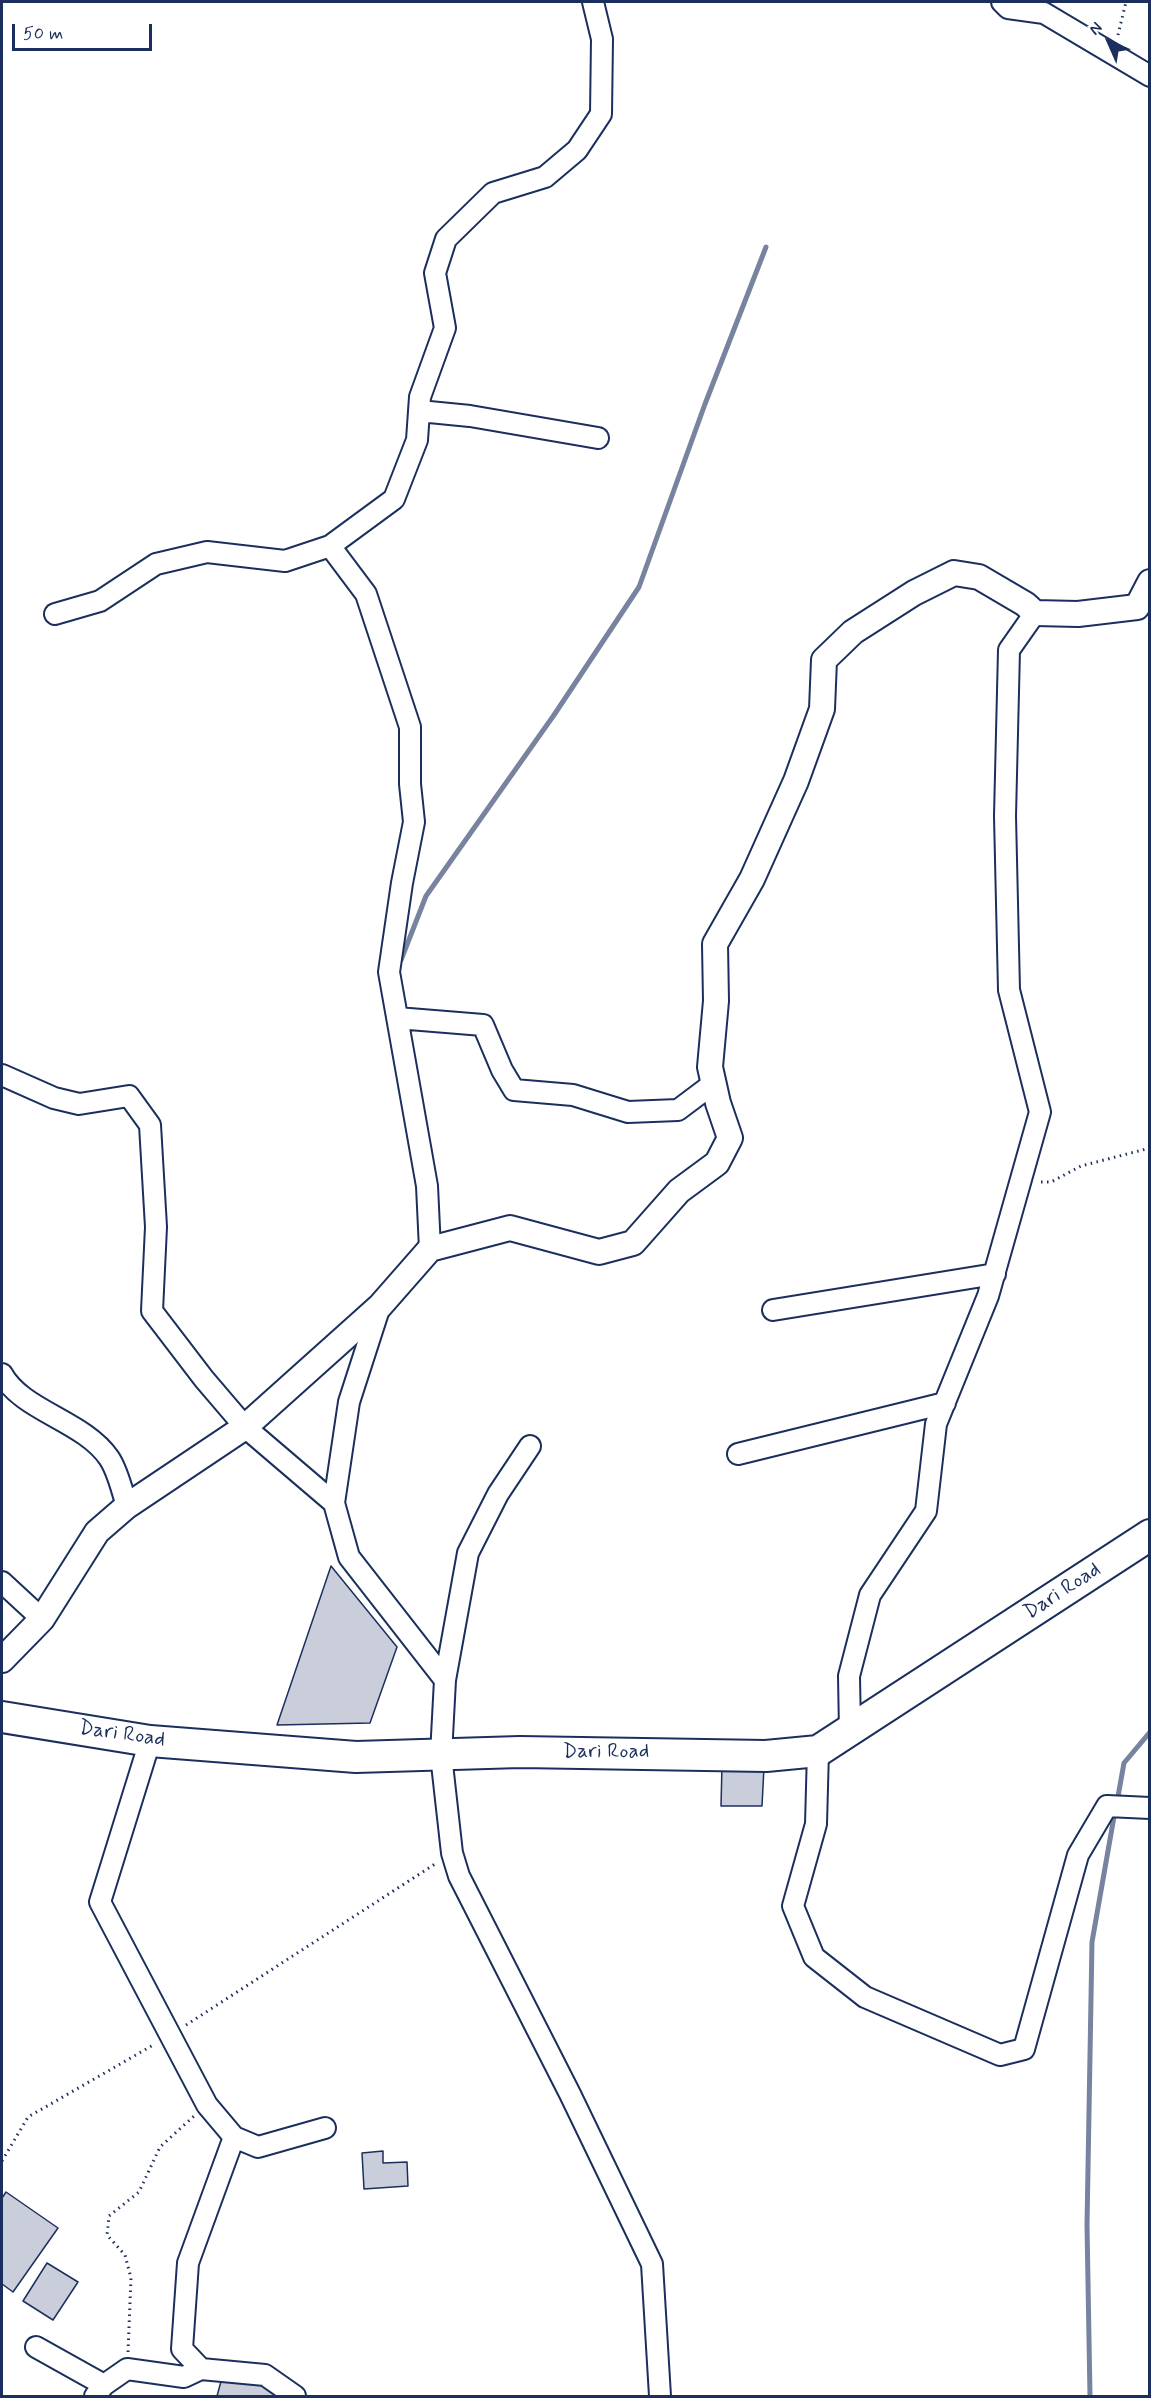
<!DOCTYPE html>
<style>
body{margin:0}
#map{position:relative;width:1151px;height:2398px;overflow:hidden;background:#fff;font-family:Mynerve,sans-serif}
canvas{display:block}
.frame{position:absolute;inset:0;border:3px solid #1b2f5e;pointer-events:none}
.north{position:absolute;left:1079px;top:12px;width:60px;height:60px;-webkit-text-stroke:4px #fff;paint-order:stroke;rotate:315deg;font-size:16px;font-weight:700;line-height:24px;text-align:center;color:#1b2f5e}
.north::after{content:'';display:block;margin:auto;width:21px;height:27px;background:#1b2f5e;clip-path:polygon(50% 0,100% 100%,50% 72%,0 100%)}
.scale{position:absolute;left:12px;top:24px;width:140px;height:27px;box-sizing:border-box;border:3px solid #1b2f5e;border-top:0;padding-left:8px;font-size:18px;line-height:21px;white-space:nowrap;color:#1b2f5e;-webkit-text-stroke:4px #fff;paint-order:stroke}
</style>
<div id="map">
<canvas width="1151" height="2398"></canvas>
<div class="frame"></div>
<div class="north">N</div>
<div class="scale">50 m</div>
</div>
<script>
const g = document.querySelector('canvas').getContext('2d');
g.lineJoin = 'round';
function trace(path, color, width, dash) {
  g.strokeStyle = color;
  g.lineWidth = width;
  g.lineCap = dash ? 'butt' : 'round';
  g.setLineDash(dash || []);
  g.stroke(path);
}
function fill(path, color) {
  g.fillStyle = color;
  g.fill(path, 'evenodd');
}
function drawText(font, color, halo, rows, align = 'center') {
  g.font = font + ' Mynerve,sans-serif';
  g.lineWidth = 4.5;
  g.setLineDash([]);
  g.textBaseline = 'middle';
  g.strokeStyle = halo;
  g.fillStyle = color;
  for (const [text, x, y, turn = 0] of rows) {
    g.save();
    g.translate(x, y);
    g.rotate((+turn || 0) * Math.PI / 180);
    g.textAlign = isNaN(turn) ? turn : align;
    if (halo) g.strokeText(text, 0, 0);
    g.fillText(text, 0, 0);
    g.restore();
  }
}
const stream = new Path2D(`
 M401,960L426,896L554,715L639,587L705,404L766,247
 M1117,1802L1124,1763L1150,1732
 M1090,2396L1087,2225L1092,1942L1115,1811`);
const building = new Path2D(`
 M331,1566L397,1647L370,1723L277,1725Z
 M722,1765L764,1767L762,1806H721Z
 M383,2151V2163L407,2162L408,2186L364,2189L362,2153Z
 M6,2192L58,2228L13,2292L2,2284V2198Z
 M47,2263L78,2282L53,2320L23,2301Z
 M223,2374L282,2386L279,2396H217Z`);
const path = new Path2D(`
 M1118,35L1126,2
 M1041,1182H1051L1081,1166L1150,1148
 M186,2025L435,1864
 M2,2161L28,2117L155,2044
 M128,2352L131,2278L125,2255L107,2235L109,2216L139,2192L160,2147L194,2116`);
const minor = new Path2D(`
 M1002,2L1008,8L1044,13L1150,76
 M419,411L470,416L598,438
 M330,546L366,594L410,727V784L414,822L402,883L389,972L427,1186L430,1249
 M55,614L100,601L156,564L207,552L285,561L330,546L394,499L417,440L420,397L445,328L435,273L446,239L493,193L545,177L577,150L601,114L602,39L593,2
 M397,1018L483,1025L502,1070L514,1090L573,1095L628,1112L678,1110L714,1083
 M2,1075L54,1098L79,1104L129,1096L150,1125L156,1227L152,1311L204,1379L245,1427L334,1503L349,1557L445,1680
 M773,1310L995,1274
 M2,1374C22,1411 84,1421 109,1458C118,1471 122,1491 127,1506
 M530,1446L498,1494L468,1553L445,1680L441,1755L452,1853L459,1876L570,2094L652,2264L660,2396
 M738,1454L945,1403
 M334,1503L349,1402L380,1306
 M2,1582L42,1619
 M850,1731L849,1676L870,1595L926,1511L936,1424L988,1296L1040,1112L1009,990L1005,816L1009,650L1035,613
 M150,1741L100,1902L207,2105L234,2137L258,2147L325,2128
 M818,1751L816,1824L793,1906L814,1957L865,1997L1000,2055L1024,2049L1078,1855L1107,1806L1150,1808
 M234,2137L188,2263L182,2349L201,2369L265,2375L295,2396
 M36,2347L104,2385
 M95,2396L104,2385L127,2369L184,2377L201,2369`);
const tertiary = new Path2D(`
 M2,1660L42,1619L97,1532L127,1506L245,1427L380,1306L430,1249L510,1228L599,1252L633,1243L679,1191L717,1163L730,1138L718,1103L710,1067L716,1001L715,944L752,879L796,781L822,709L824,660L853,632L914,593L954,573L979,577L1025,604L1035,613L1078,614L1137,607L1150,582`);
const primary = new Path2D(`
 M2,1717L150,1741L356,1757L520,1752L766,1756L818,1751L1150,1535`);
const streetNames = [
 ["Dari Road",1063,1592,-33],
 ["Dari Road",122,1735,8],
 ["Dari Road",606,1753]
];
trace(stream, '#77839f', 5);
fill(building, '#caceda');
trace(building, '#1b2f5e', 1.5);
trace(minor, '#1b2f5e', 24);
trace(tertiary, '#1b2f5e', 28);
trace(primary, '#1b2f5e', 34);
trace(path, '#1b2f5e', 3, [1.5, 4.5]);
trace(minor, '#fff', 20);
trace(tertiary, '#fff', 24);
trace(primary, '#fff', 30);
drawText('21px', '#1b2f5e', '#fff', streetNames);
</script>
